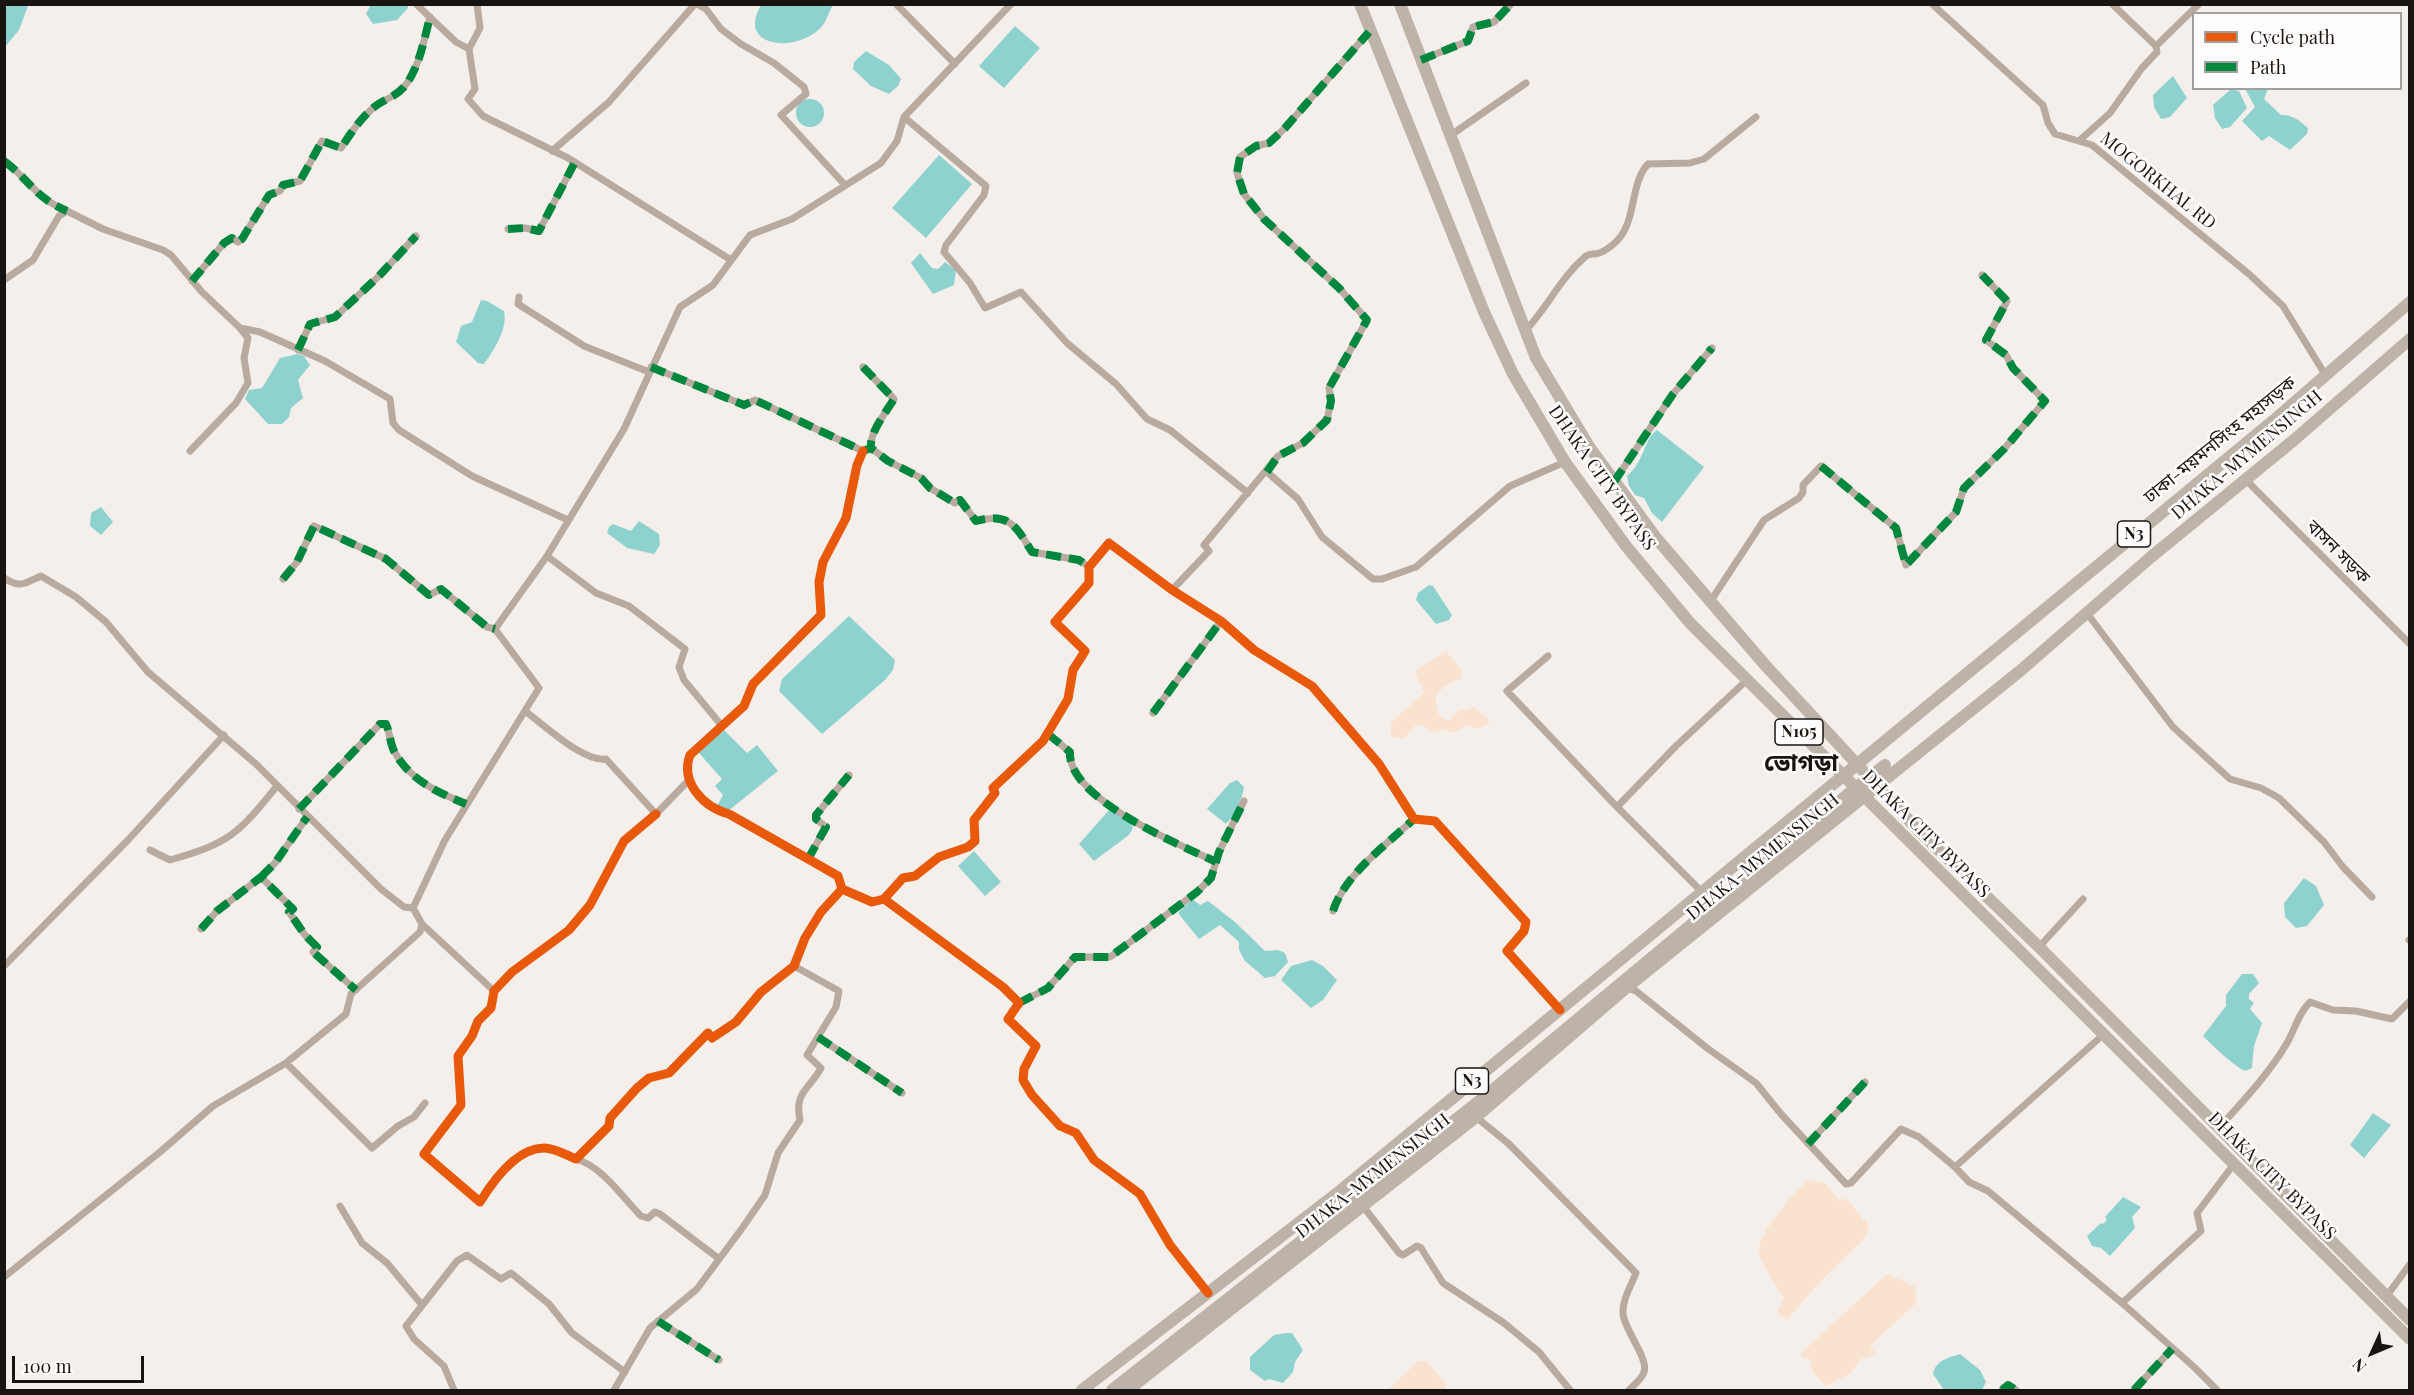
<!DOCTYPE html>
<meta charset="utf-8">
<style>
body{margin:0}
#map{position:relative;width:2414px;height:1395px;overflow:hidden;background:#f4efea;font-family:"Playfair Display",serif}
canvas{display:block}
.frame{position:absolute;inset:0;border:6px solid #171412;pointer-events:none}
.legend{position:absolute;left:2192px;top:12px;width:210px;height:78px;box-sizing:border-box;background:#fffdfc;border:2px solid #a2a09e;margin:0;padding:8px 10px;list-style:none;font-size:18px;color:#171412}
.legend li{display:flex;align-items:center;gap:12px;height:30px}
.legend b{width:30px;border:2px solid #a2a09e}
.north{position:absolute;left:2342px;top:1323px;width:60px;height:60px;-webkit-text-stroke:4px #fffdfc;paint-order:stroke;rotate:226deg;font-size:16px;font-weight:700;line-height:24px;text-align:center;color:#171412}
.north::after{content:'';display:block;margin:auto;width:21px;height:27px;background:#171412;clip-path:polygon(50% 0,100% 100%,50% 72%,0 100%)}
.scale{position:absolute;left:12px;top:1356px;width:132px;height:27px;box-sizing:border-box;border:3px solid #171412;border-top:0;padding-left:8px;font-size:18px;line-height:21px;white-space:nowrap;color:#171412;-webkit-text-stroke:4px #fffdfc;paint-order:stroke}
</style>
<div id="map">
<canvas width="2414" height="1395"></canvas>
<div class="frame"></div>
<ul class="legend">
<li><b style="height:8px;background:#e8590c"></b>Cycle path</li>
<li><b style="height:8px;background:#00873e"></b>Path</li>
</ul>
<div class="north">N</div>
<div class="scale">100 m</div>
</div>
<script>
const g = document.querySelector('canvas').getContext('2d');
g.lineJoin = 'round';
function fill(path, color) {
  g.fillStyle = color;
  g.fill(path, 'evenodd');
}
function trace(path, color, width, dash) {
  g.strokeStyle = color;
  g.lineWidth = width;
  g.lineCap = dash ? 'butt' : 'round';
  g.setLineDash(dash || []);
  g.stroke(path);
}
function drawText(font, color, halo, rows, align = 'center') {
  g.font = font + ' "Playfair Display","Noto Sans Bengali",serif';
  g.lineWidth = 5;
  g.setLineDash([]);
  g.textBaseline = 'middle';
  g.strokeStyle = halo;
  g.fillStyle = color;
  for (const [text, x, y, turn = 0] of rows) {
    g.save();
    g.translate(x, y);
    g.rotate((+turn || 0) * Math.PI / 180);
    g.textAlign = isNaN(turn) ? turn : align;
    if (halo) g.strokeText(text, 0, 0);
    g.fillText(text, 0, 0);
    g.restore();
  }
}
const green = new Path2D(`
 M1446,651L1461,669V678L1444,686L1436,696C1436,707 1437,720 1450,720L1457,712L1474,707L1489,720V723L1479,729L1468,725L1452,733L1443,729L1435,733L1424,726L1416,725L1404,738H1395L1391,735V724L1395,719L1425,692L1415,674L1416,670Z
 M1809,1180L1825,1183L1840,1201L1846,1198L1869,1226L1864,1239L1818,1284L1787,1320L1777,1312L1784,1298C1777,1288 1757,1258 1759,1248C1761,1231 1796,1189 1809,1180Z
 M1887,1274L1914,1286L1917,1297L1915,1304L1872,1344L1870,1346L1876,1354L1859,1360L1851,1373L1825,1386L1813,1372L1810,1359L1802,1357L1801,1353Z
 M1418,1361H1426L1447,1385L1443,1390H1388Z`);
const water = new Path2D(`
 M5,4L28,6L19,30L5,47Z
 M371,4L408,5V8L397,20L373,24L366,14Z
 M761,5V4L833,5C829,11 827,20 823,25C800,54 735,49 761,5Z
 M1015,26L1040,48L1004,88L979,66Z
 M866,51L889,65L901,79L898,86L889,94L871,86L853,69L854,62Z
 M2173,76L2187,98L2170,117L2161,119L2154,107L2153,95Z
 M2231,89L2239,91L2247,108L2230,127L2222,129L2215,118L2213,105Z
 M2245,89H2268L2264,99L2281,115C2292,114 2300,121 2308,128L2307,134L2290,150L2269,136L2262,141L2242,121L2255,107Z
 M796 113a14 14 0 1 1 28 0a14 14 0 1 1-28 0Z
 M939,155L972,184L926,238L892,208Z
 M920,253L932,268L938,269L945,262L956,270L954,285L933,294L911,263Z
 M481,300L487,301L504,311C508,329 494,350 484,364L478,363L456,342L461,326L472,322Z
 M298,354L304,356L310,365L298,380L303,398L291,408L289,417L282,424H268L245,399L249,390L262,388L280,358Z
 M1657,430L1704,467L1662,522L1652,513L1644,498L1635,495L1629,486L1627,476C1645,461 1643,440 1657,430Z
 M101,507L113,522L101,535L90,526L91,513Z
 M639,521L659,534L660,545L654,554L627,548L607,533L609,527L613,524L631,531Z
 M1429,585L1433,586L1452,615L1449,620L1436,624L1416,600L1418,593Z
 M849,616L895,660L893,670L885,680L822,734L779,691L782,679Z
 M723,729L747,753L757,745L778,771L728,811L717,806L723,795L715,786L722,779L698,752Z
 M1237,780L1244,787C1242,800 1235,815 1226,824L1207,809L1230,783Z
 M1110,809L1130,822L1133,828L1129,835L1094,861L1079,844Z
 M974,851L1001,882L985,896L958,866Z
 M2304,878L2316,886L2324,905L2307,926L2296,928L2285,917L2284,903Z
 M1192,899L1200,905L1208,901L1235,922L1265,951L1278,950L1285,953L1288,962L1275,976L1265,978L1245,961L1239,950V942L1220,925L1199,939L1178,913Z
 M1312,960L1323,966L1337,980L1323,1000L1311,1008L1281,980L1291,966Z
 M2242,974H2253L2259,983L2249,994V999L2254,1003L2250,1009L2262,1023L2254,1046L2252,1068L2245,1071C2234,1066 2213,1046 2203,1036L2226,1006V995Z
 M2373,1113L2391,1125L2364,1158L2350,1145Z
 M2123,1197L2141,1207L2132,1217L2135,1228L2110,1256L2101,1248L2092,1246L2087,1236L2101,1223L2103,1224L2107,1220L2105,1217Z
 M1286,1333H1292L1303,1350L1295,1362L1293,1372L1283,1383L1269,1379L1265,1381L1250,1370V1357L1274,1335Z
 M1960,1354L1980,1370L1986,1382L1982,1390H1944L1933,1374C1936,1360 1948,1358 1960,1354Z`);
const street = new Path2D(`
 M416,4L456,42L469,49
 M477,4L480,28L469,49L475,89L468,99L483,116L568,158L731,260
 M697,4L706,9L721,29L741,44L774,63L804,87L806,94L781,115L845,185
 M896,4L955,64
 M1932,4L2043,105L2048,123L2055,134L2092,145L2250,275L2283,306L2326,376
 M2112,4L2156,46L2199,4
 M1421,60L1468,41L1473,27L1494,22L1511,4
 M904,117L986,186L984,195L946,245L944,252L970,283L985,308L1021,292L1067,343L1116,384L1147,419L1170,430L1248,493
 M1451,135L1526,83
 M2080,140L2110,113L2142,68L2157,52L2156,46
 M552,151L609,102L695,4
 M4,161C31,181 34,197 67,211
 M508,229L525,228L539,231L575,162
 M4,280L33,260L59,216L67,211L103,229L163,250L171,255L202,292L240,328L260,332L325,361L390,399L393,423L399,430L472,476L568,520
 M192,281L224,243L232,238L238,242L242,239L269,195L280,191L283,185L300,181L322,141L341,148C351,133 360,119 373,108C383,99 393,99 404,87C419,69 424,40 430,17
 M519,297L518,304L584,346L649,372
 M1525,331C1548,307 1560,278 1586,256C1591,253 1594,255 1599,253C1606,251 1617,242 1621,236C1636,215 1631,182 1648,164L1690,163L1704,159L1756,117
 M298,350L310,324L335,317L379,276L416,236
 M651,367L744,405L755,400L863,451L871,448L888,461L921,478L930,488L955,503L960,500L976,521C1009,512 1016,526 1032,552L1079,560L1089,567
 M863,367L894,399C886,412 869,433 871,448
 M190,451L236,403L248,383L244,358L248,338L240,328
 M863,451L857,465L846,518L823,562L819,582L821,615L753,684L744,706L690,755C680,782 703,807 729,814L838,876L842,889L872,902L884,899L1003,987L1019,1003L1008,1019L1036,1046L1024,1069L1023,1080L1032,1095L1060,1126L1076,1133L1094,1160L1140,1194L1170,1245L1208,1293
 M1267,472L1298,499L1322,537L1373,579H1382L1416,567L1510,486L1565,462
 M2246,480L2410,644
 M1614,482L1673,394L1712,348
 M4,578C21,589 25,583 41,576L76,597L106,622L148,672L256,764L381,889L404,907L413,908
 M283,579L297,562L314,526L386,559L429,595L441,589L487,627L495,629
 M1172,590L1209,551L1204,545L1278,456L1303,443L1327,420L1331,401L1329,388L1367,320L1339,288L1264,219L1244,194L1237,173L1240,157L1256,146L1269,143L1285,128L1369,32
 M1710,602L1764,520L1799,498L1803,492V485L1821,466L1896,528L1906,565L1956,512L1964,488L2004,449L2045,401L2013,368L2006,355L1986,340L2007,301L1982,275
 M2086,612L2173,727L2230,779L2261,788L2279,798L2324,842L2343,867L2372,897
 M1548,656L1507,691L1617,807
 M525,711C544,725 583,762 606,759L656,814L688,781
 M1153,713L1221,621
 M722,726L684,680L679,667L685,649L629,606L596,593L547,556L624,429L680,307L713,285L750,235L792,219L881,163L897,141L904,117L1011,4
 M1048,734L1070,752C1067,799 1181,845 1216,862
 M299,809L380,724H386C390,733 390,743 394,751C409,780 439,793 466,804
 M656,814L624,841L590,905L569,930L512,972L494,991L491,1008L478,1021L472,1036L458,1056L461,1105L424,1154L480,1202C493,1181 517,1148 544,1148C555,1148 566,1155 576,1159L609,1126L610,1118L637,1088L649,1078L669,1073L708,1033L712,1038L736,1022L761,992L794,966L805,938L821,912L842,889
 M150,850L170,860C230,843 238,834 277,786
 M808,859L826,827L816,819V815L849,775
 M261,877L275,863L307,817
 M1703,893L1617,807L1676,746L1747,680
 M884,899L903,878L915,876L939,857L968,847L975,841L974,820L995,793L993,788L1043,741L1068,699L1073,670L1085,651L1055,622L1089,583V567L1109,543L1172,590L1221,621L1254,650L1312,686L1379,764L1414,819L1435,821L1526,922L1524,931L1507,951L1560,1010
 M1333,911C1345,874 1386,845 1414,819
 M422,924L494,991
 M201,929L217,911L261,877L293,909L289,912L305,935L317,947L313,952L356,990
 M2409,940L2410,941
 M2039,947L2083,899
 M4,966L128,840L224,735
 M1626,988L1636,991L1707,1048L1756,1083L1781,1114L1846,1184L1851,1183L1901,1129L1919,1137L1955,1167
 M1019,1003L1048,988L1075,957H1110L1197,892L1211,878L1219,852L1244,801
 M2104,1034L1955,1167L1969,1182L1988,1191L2122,1303L2194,1367L2217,1390
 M818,1037L902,1093
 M286,1063L372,1148L398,1126L414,1117L425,1103
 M1476,1117L1509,1144L1636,1273C1631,1286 1622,1300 1623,1314C1625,1331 1649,1359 1644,1372C1642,1379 1634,1385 1629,1390
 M2218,1129C2242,1102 2269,1074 2287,1043C2295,1029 2298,1014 2310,1002L2333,1010L2356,1011L2392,1019L2410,1001
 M1808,1144L1865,1082
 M576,1159C603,1167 621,1196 641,1216L648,1218L655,1212L660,1214L718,1258
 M340,1206L362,1243L387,1263L422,1305
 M1363,1206L1399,1253L1403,1255L1417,1246L1421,1248L1443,1283L1504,1323L1539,1352L1570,1390
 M4,1277L160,1152L213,1106L286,1063L346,1014L351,994L420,932L422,924L413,908L445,840L539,688L495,629L547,556
 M2386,1297L2410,1264
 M2122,1303L2201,1231L2197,1213L2234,1164
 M658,1321L719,1360
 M454,1390L444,1366L414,1339L406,1326L457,1261L467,1255L501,1279L511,1273L549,1304L572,1333L625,1372
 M614,1390L650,1328L697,1289L743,1227L765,1195L778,1153L800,1120C794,1092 809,1090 821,1068L807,1055L836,1007L839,991L794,966
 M2002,1390L2008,1385L2016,1390
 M2134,1390L2172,1349`);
const highway = new Path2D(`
 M1360,4L1484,312L1513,374L1565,462L1626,546L1690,623L2410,1339
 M1400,4L1536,358L1590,448L1657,539L1765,665L1918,830L2039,947L2410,1320
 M1082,1390L1340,1191L2273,421L2410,302
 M1112,1390L1478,1102L1847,795
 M1128,1390L1476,1117L1626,988L2020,671L2151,557L2294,440L2410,339`);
const highwayBridge = new Path2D(`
 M1847,795L1885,765`);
const quiet = new Path2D(`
 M1421,60L1468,41L1473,27L1494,22L1511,4
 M4,161C31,181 34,197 67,211
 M508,229L525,228L539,231L575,162
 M192,281L224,243L232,238L238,242L242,239L269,195L280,191L283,185L300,181L322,141L341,148C351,133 360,119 373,108C383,99 393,99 404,87C419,69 424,40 430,17
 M298,350L310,324L335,317L379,276L416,236
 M651,367L744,405L755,400L863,451L871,448L888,461L921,478L930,488L955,503L960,500L976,521C1009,512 1016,526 1032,552L1079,560L1089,567
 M863,367L894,399C886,412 869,433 871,448
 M1821,466L1896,528L1906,565L1956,512L1964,488L2004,449L2045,401L2013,368L2006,355L1986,340L2007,301L1982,275
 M1267,472L1278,456L1303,443L1327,420L1331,401L1329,388L1367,320L1339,288L1264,219L1244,194L1237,173L1240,157L1256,146L1269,143L1285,128L1369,32
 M1614,482L1673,394L1712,348
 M283,579L297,562L314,526L386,559L429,595L441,589L487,627L495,629
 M1153,713L1221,621
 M1048,734L1070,752C1067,799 1181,845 1216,862
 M299,809L380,724H386C390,733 390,743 394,751C409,780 439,793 466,804
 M808,859L826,827L816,819V815L849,775
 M261,877L275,863L307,817
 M1333,911C1345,874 1386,845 1414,819
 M201,929L217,911L261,877L293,909L289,912L305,935L317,947L313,952L356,990
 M1019,1003L1048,988L1075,957H1110L1197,892L1211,878L1219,852L1244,801
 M818,1037L902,1093
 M1808,1144L1865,1082
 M658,1321L719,1360
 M2002,1390L2008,1385L2016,1390
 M2134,1390L2172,1349`);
const cycleway = new Path2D(`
 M863,451L857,465L846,518L823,562L819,582L821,615L753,684L744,706L690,755C680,782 703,807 729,814L838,876L842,889L872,902L884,899L1003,987L1019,1003L1008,1019L1036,1046L1024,1069L1023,1080L1032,1095L1060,1126L1076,1133L1094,1160L1140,1194L1170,1245L1208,1293
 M656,814L624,841L590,905L569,930L512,972L494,991L491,1008L478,1021L472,1036L458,1056L461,1105L424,1154L480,1202C493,1181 517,1148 544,1148C555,1148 566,1155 576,1159L609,1126L610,1118L637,1088L649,1078L669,1073L708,1033L712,1038L736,1022L761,992L794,966L805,938L821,912L842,889
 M884,899L903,878L915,876L939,857L968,847L975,841L974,820L995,793L993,788L1043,741L1068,699L1073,670L1085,651L1055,622L1089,583V567L1109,543L1172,590L1221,621L1254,650L1312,686L1379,764L1414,819L1435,821L1526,922L1524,931L1507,951L1560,1010`);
const shields = [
 [2134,534,33],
 [1799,732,48],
 [1472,1081,33]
];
const shieldNames = [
 ["N3",2134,534],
 ["N105",1799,732],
 ["N3",1472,1081]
];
const streetNames = [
 ["MOGORKHAL RD",2158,181,39],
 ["ঢাকা-ময়মনসিংহ মহাসড়ক",2220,440,-39],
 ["DHAKA-MYMENSINGH",2247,455,-40],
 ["DHAKA CITY BYPASS",1602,478,55],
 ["বাসন সড়ক",2338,552,45],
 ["DHAKA CITY BYPASS",1926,834,45],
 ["DHAKA-MYMENSINGH",1763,857,-39],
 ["DHAKA-MYMENSINGH",1373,1176,-38],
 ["DHAKA CITY BYPASS",2272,1176,45]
];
const districtNames = [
 ["ভোগড়া",1801,764]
];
fill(green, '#fae3ce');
fill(water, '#8ed2cf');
trace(street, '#b8aa9f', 7);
trace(highway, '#bdb3a8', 12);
trace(highwayBridge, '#bdb3a8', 12);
trace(quiet, '#00873e', 8, [15, 8]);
trace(cycleway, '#e8590c', 9);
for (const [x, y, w] of shields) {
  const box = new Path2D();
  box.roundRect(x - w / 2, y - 13, w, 26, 4.5);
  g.fillStyle = '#fffdfc';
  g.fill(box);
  trace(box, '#171412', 1.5);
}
drawText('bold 16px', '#171412', null, shieldNames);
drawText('18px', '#171412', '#fffdfc', streetNames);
drawText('bold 24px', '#171412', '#fffdfc', districtNames);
</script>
